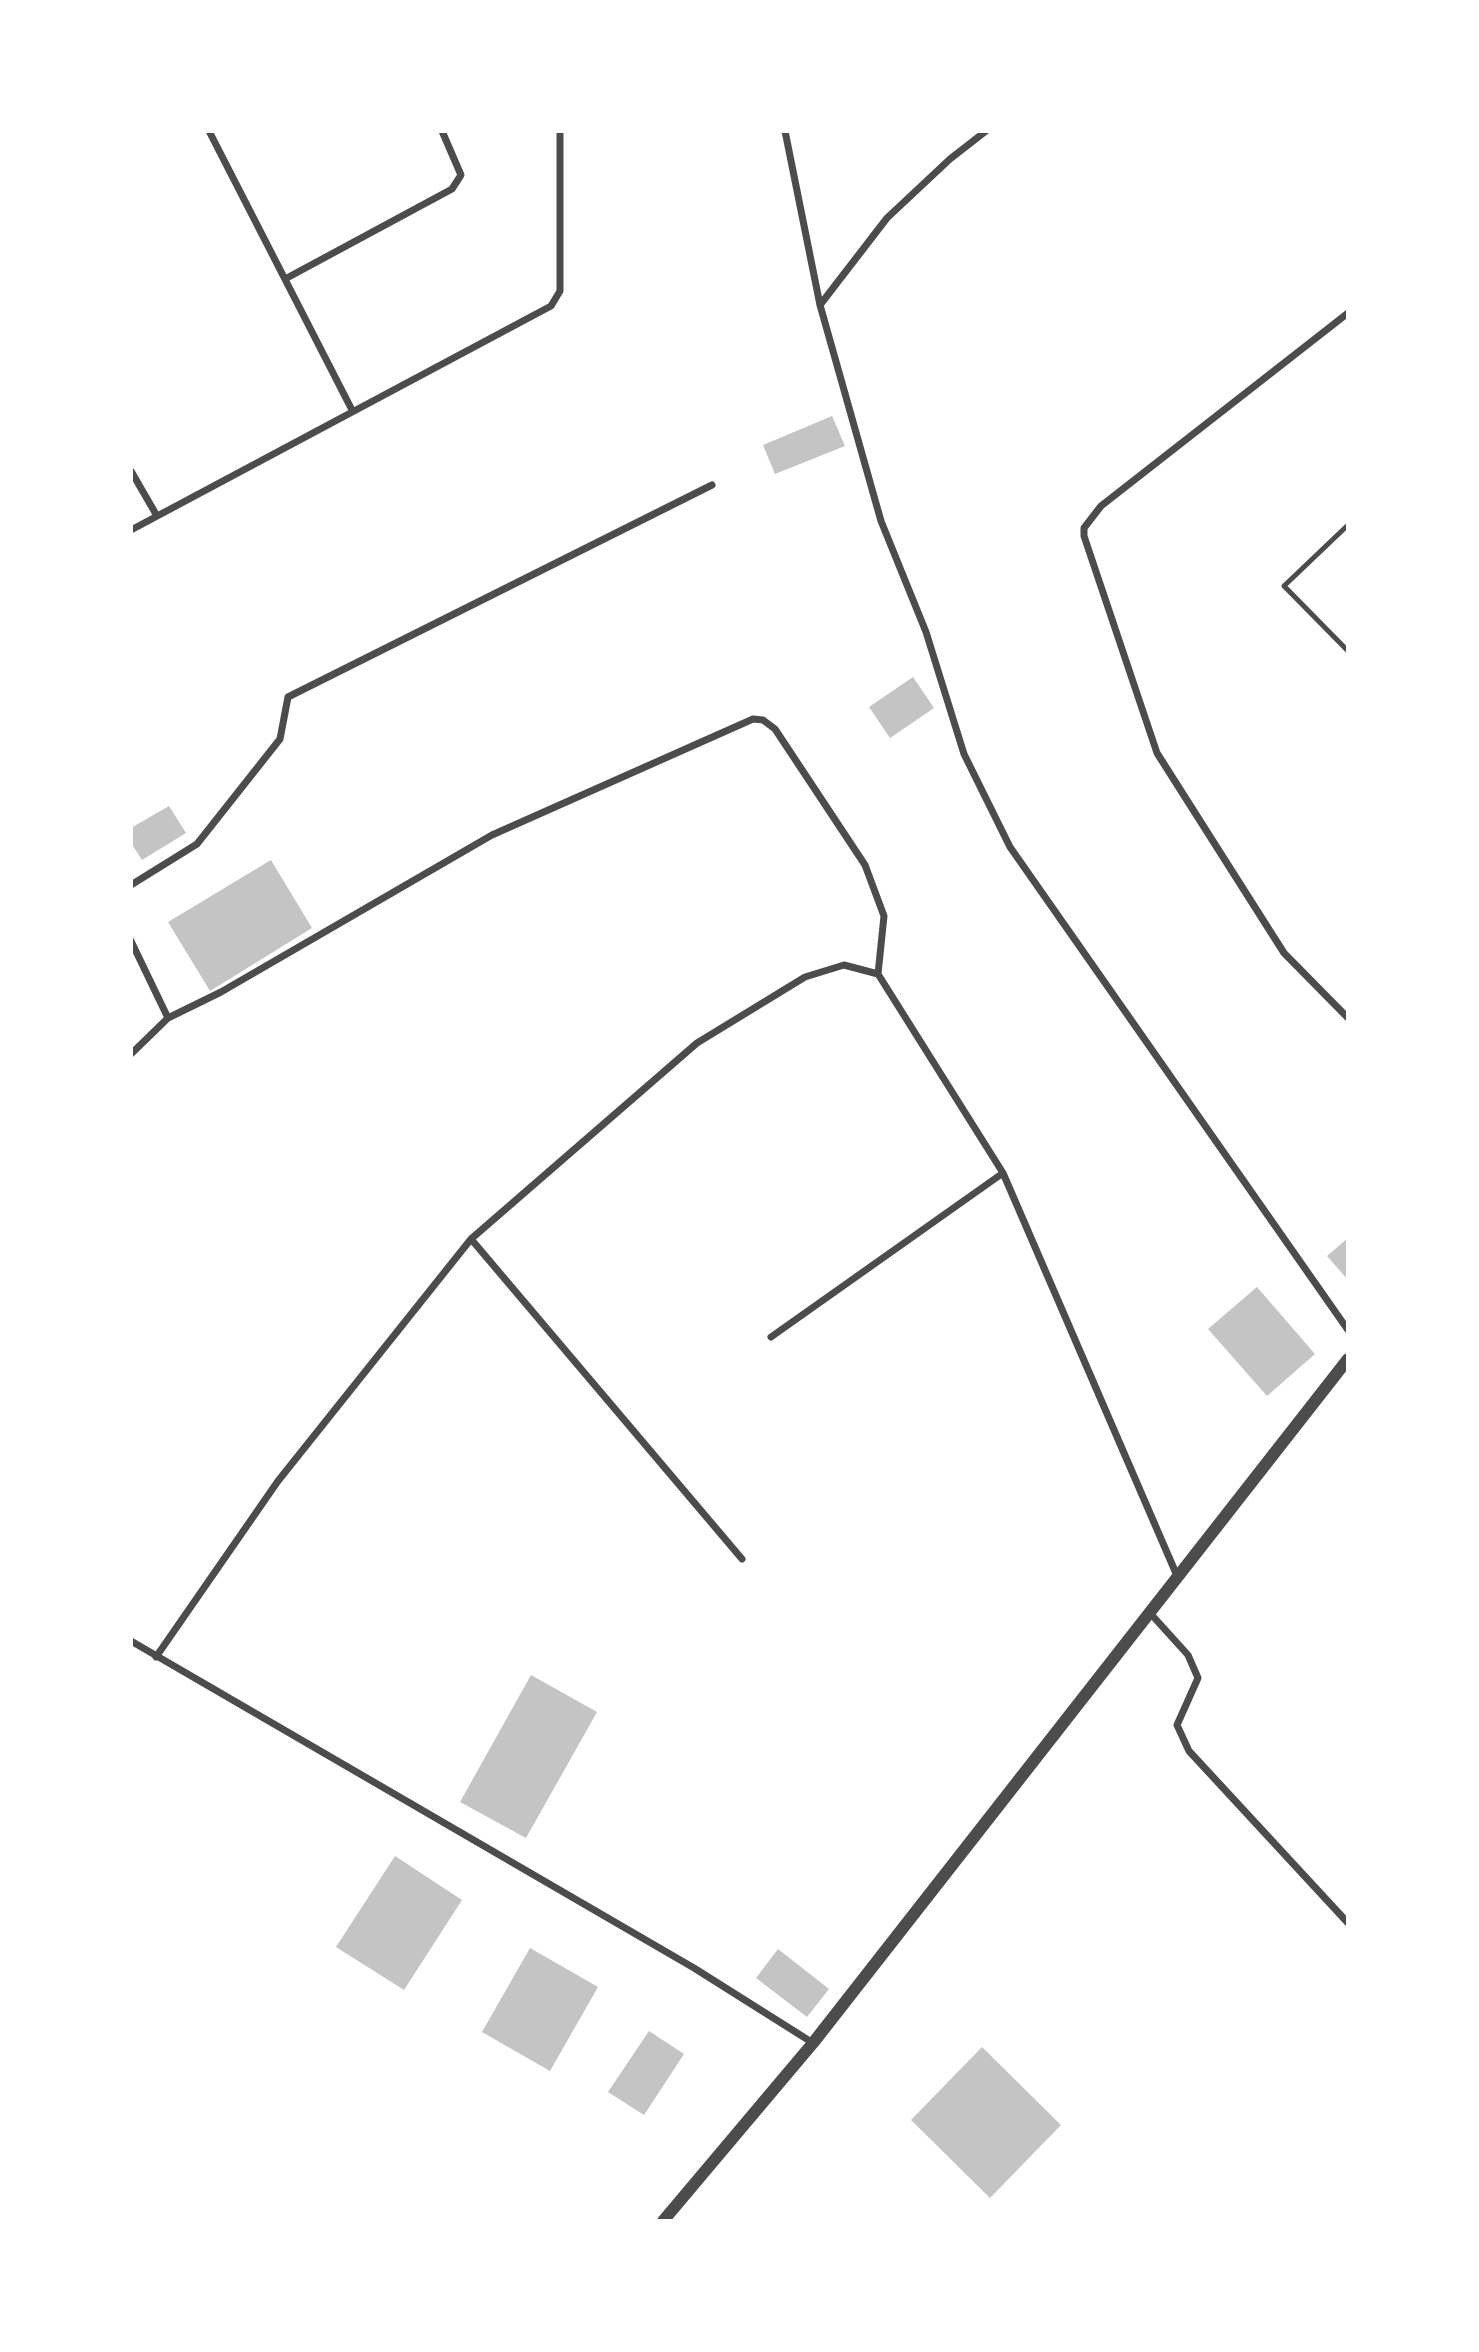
<!DOCTYPE html>
<style>
body{margin:0}
#map{position:relative;width:1479px;height:2352px;overflow:hidden;background:#fff;font-family:"Varela Round",sans-serif}
canvas{display:block}
.frame{position:absolute;inset:0;border:133px solid #fff;pointer-events:none}
</style>
<div id="map">
<canvas width="1479" height="2352"></canvas>
<div class="frame"></div>
</div>
<script>
const g = document.querySelector('canvas').getContext('2d');
g.lineJoin = 'round';
function fill(path, color) {
  g.fillStyle = color;
  g.fill(path, 'evenodd');
}
function trace(path, color, width, dash) {
  g.strokeStyle = color;
  g.lineWidth = width;
  g.lineCap = dash ? 'butt' : 'round';
  g.setLineDash(dash || []);
  g.stroke(path);
}
const building = new Path2D(`
 M832,416L845,446L775,474L763,445Z
 M913,677L934,708L890,738L869,707Z
 M169,806L186,833L142,860L131,843V828Z
 M271,860L312,928L210,991L168,922Z
 M1348,1238V1280L1327,1256Z
 M1257,1287L1315,1354L1267,1396L1208,1329Z
 M531,1675L597,1712L526,1838L460,1802Z
 M395,1856L462,1900L404,1990L336,1947Z
 M530,1948L598,1987L550,2071L482,2032Z
 M778,1949L829,1989L807,2017L756,1978Z
 M649,2031L684,2054L644,2115L608,2092Z
 M982,2047L1061,2125L990,2198L911,2120Z`);
const service = new Path2D(`
 M1348,525L1284,586L1348,651`);
const minor = new Path2D(`
 M209,131L352,410
 M785,131L820,305L881,521L926,632L964,754L1010,847L1348,1330
 M285,279L452,189L461,175L442,131
 M820,305L887,218L950,159L986,131
 M1348,313L1101,506L1084,528V536L1157,753L1284,953L1348,1018
 M131,471L157,516
 M131,530L551,306L560,291V131
 M131,885L197,844L280,739L288,697L712,485
 M131,941L168,1018
 M878,974L1003,1173L1178,1578
 M131,1054L168,1018L221,992L492,835L753,719L763,720L775,729L865,865L884,916L878,974
 M471,1239L742,1559
 M771,1337L1003,1173
 M1150,1613L1188,1655L1198,1678L1177,1725L1189,1751L1348,1923
 M131,1641L694,1968L813,2043
 M156,1657L278,1481L471,1239L697,1043L805,977L844,965L878,974`);
const tertiary = new Path2D(`
 M663,2221L813,2043L1348,1359`);
fill(building, '#c4c4c4');
trace(service, '#4c4c4c', 5);
trace(minor, '#4c4c4c', 7);
trace(tertiary, '#4c4c4c', 12);
</script>
